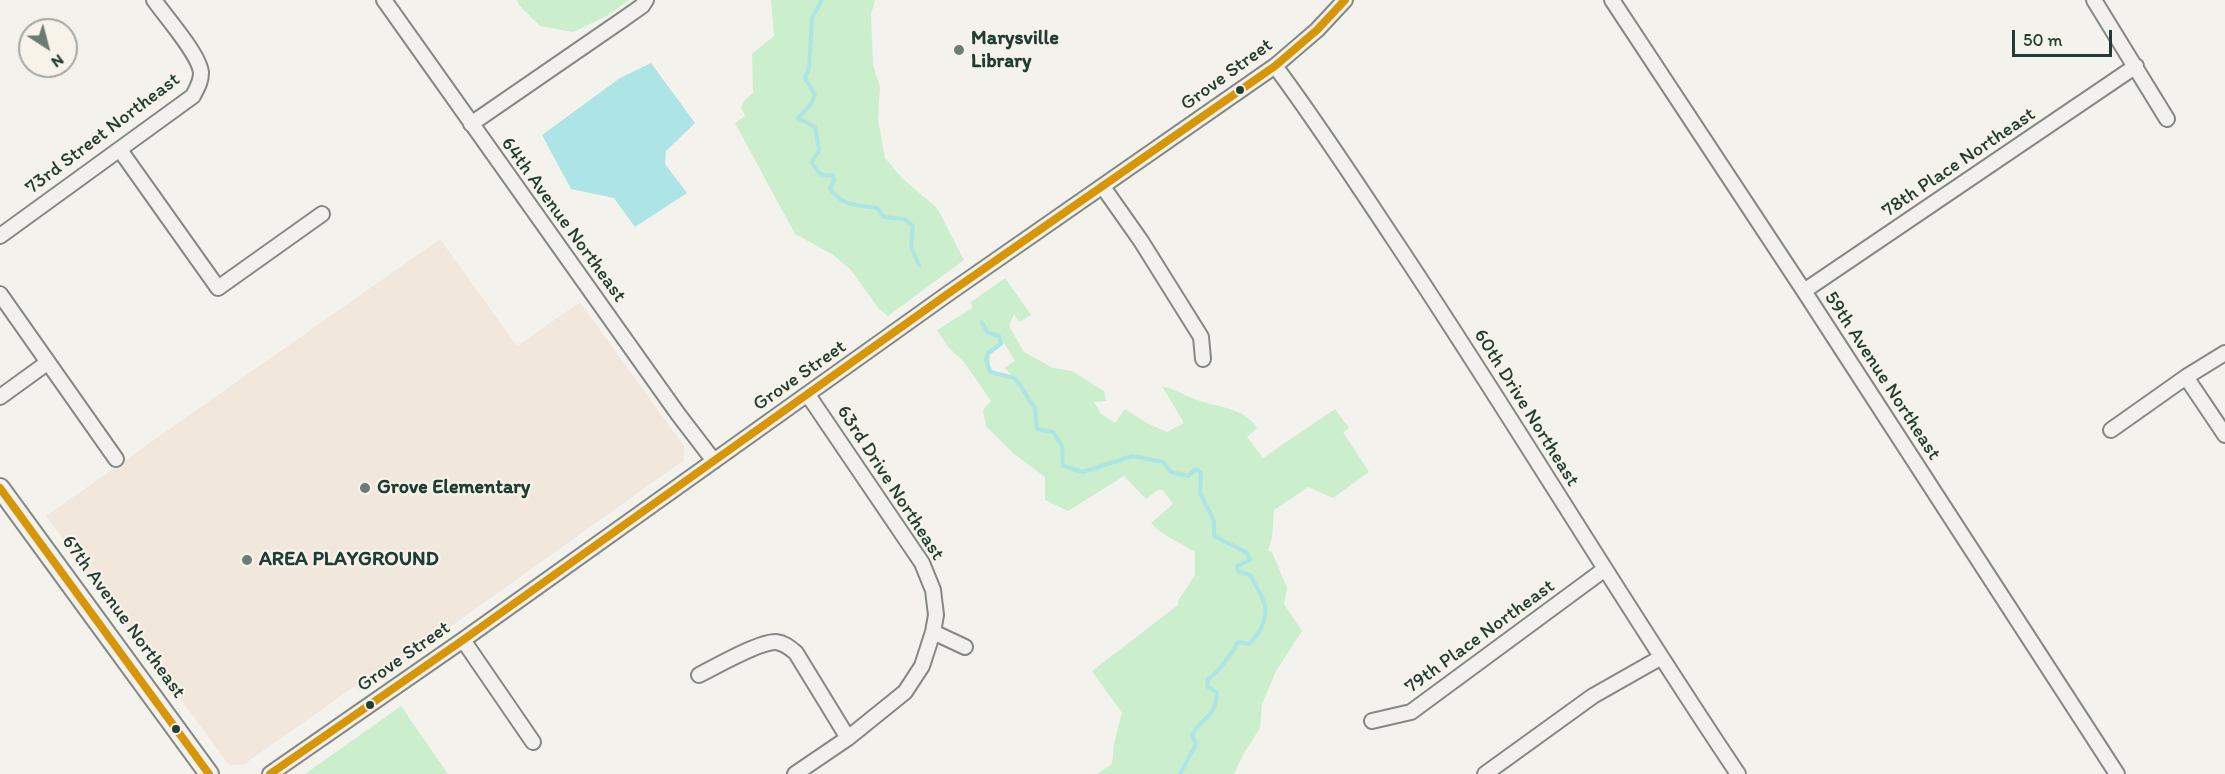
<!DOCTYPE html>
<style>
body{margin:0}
#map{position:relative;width:2225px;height:774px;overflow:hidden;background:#f4f2ec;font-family:Itim,sans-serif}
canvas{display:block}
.north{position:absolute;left:18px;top:18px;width:60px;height:60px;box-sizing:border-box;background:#f7f3e8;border:2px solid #a1aaa0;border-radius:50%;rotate:144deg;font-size:16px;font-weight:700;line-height:24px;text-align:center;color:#1f3d34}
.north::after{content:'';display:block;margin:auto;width:21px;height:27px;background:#6a7c74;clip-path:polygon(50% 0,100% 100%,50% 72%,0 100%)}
.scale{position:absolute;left:2012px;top:30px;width:100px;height:27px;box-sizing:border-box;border:3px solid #1f3d34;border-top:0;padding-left:8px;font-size:18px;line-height:21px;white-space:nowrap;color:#1f3d34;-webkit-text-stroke:4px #f7f3e8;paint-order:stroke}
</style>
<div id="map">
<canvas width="2225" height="774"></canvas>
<div class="north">N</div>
<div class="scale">50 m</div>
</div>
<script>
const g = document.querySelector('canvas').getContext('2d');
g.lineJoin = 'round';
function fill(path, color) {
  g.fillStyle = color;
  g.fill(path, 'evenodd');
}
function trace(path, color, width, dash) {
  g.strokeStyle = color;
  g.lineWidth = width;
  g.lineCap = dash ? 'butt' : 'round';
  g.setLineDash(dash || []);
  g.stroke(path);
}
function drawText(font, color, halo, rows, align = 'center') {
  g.font = font + ' Itim,sans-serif';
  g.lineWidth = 4.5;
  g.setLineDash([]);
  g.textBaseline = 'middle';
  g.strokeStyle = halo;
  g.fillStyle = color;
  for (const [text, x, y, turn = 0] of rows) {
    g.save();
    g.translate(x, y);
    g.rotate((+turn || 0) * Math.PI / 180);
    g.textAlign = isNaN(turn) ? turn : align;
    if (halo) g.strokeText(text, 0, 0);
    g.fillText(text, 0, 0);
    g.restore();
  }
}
const built = new Path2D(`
 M440,239L517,346L580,302L684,446V460L360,691L355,686L243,765H229L46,516Z`);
const green = new Path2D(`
 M517,0H629L607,16L573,32L540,26L519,5Z
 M771,0H875L871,14L873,65L880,87L878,120L885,158L902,178L937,208L964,260L888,316L879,309L851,270L832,254L795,234L735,123L745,116L741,107L745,100L753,93L752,54L774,36Z
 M1005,278L1031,315L1019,322L1014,314L1009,326L1024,352L1053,368L1072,371L1104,391L1106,401L1094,402L1101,414L1115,423L1125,409L1147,423L1167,432L1184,423L1162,386C1177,390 1191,399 1207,403C1225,408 1246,410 1257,428L1247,437L1263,458L1335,409L1349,428L1343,432L1369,472L1333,498L1308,487L1274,510L1272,538L1268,551L1272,552L1287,588L1284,604L1302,631L1276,671L1262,704L1260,728L1244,753L1234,774H1097L1112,764L1114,744L1122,713L1092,671L1178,605V601L1195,575V552C1180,542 1162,536 1151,523L1173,504L1163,490H1158L1146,499L1124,476L1068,511L1045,500V477L1013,453L986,426L983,410L991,401L964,362L949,348L937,330L972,308L971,302ZM1004,343L1015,361L1005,368L1011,375L993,371L990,366V355Z
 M401,706L448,774H305Z`);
const water = new Path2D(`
 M651,63L695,123L666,151L665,164L687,193L635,227L614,198L571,189L542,135L620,78Z`);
const stream = new Path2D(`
 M822,0L812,18L809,68L805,78L815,95L811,104L798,118L815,127L819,150L812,162C817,173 821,177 833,175L834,181L830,188C840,206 858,205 877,208L884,217L904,219L913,226L911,247L919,265
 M982,322L987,332L999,336L1001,344L988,353L986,360L990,372L1014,378L1020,385L1035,409L1037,429L1053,432L1062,446L1063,466L1083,472L1132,456L1163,462L1171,472L1188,476L1196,469L1201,473L1200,493L1214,521V536L1246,552L1250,560L1237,566L1238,571L1250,575C1254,582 1264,599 1265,606C1267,620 1259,635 1249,644L1238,642C1231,654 1220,671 1208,679L1207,686L1217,693C1215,719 1203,716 1192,735L1196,744L1180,774`);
const minor = new Path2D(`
 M384,0L678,414L714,461
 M1612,0L1804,291L2117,774
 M2094,0L2167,119
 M1275,66C1316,121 1353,178 1391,235C1510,413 1619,597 1738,774
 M471,124L622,20L642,6L646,0
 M120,150L218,288L322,214
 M1103,187L1141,241L1201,337L1203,359
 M0,236L193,96C197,88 201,82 201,73C200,55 165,16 154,0
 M1804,291L2136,66
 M0,294L116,459
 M2186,377L2225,435
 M0,397L47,363
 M2111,430L2186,377L2225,353
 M933,632L965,647
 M463,640L533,742
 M699,675C715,667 760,641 776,642C785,643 790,648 796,653L848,738
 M1372,721L1411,712L1605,569
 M270,774L463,640L949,293L1275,66L1317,30L1345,0
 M795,774L848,738L905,692L922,666L933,632L936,615L933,590L922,563L808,395
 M1485,774L1593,696L1660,658`);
const major = new Path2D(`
 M0,488L209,774`);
const bus1 = new Path2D(`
 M0,488L209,774
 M270,774L463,640L949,293L1275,66L1317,30L1345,0`);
const markers = [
 [959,50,6,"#6a7c74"],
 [1240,90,5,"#1f3d34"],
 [365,488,6,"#6a7c74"],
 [247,560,6,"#6a7c74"],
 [370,705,5,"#1f3d34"],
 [176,729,5,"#1f3d34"]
];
const poiNames = [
 ["Marysville",971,39],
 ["Library",971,62],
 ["Grove Elementary",377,488],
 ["AREA PLAYGROUND",259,560]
];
const streetNames = [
 ["Grove Street",1227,75,-36],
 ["73rd Street Northeast",103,134,-37],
 ["78th Place Northeast",1959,163,-34],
 ["64th Avenue Northeast",563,220,54],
 ["Grove Street",800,376,-35],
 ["59th Avenue Northeast",1882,376,57],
 ["60th Drive Northeast",1526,408,58],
 ["63rd Drive Northeast",890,483,57],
 ["67th Avenue Northeast",123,617,54],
 ["79th Place Northeast",1480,637,-36],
 ["Grove Street",404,657,-35]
];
fill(built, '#f2e7dd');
fill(green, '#cbeecc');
fill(water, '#ade5e6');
trace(stream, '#ade5e6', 4);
trace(minor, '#848985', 18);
trace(major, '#848985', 22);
trace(minor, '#f2f1ed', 14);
trace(major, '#f2f1ed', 18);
trace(bus1, '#d79608', 8);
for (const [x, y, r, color] of markers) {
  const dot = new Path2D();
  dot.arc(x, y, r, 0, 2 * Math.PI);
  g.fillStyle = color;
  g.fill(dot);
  trace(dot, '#f7f3e8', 2);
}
drawText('bold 20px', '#1f3d34', '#f7f3e8', poiNames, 'left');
drawText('20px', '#1f3d34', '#f7f3e8', streetNames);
</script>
